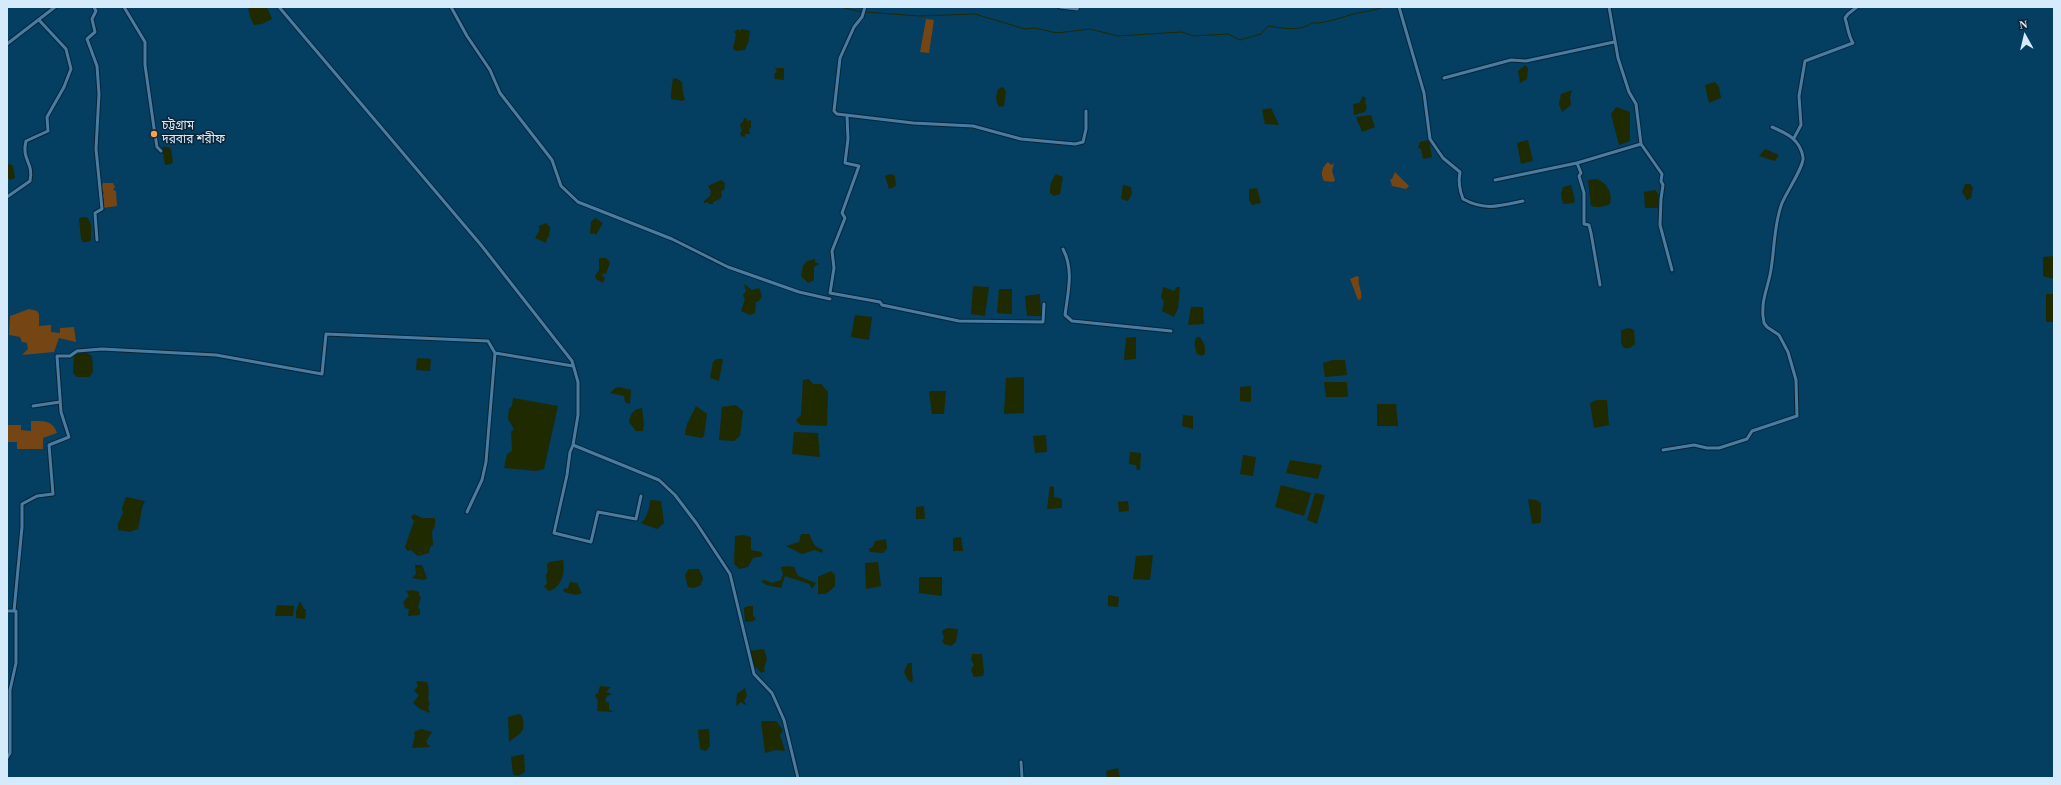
<!DOCTYPE html>
<meta charset="utf-8">
<style>
body{margin:0}
#map{position:relative;width:2061px;height:785px;overflow:hidden;background:#043e61;font-family:Georgia,serif}
canvas{display:block}
.frame{position:absolute;inset:0;border:8px solid #d5eafb;pointer-events:none}
.north{position:absolute;left:2005px;top:16px;width:40px;height:40px;-webkit-text-stroke:3px #0e2433;paint-order:stroke;rotate:352deg;font-size:11px;font-weight:700;line-height:16px;text-align:center;color:#d5eafb}
.north::after{content:'';display:block;margin:auto;width:14px;height:18px;background:#d5eafb;clip-path:polygon(50% 0,100% 100%,50% 72%,0 100%)}
</style>
<div id="map">
<canvas width="2061" height="785"></canvas>
<div class="frame"></div>
<div class="north">N</div>
</div>
<script>
const g = document.querySelector('canvas').getContext('2d');
g.lineJoin = 'round';
function fill(path, color) {
  g.fillStyle = color;
  g.fill(path, 'evenodd');
}
function trace(path, color, width, dash) {
  g.strokeStyle = color;
  g.lineWidth = width;
  g.lineCap = dash ? 'butt' : 'round';
  g.setLineDash(dash || []);
  g.stroke(path);
}
function drawText(font, color, halo, rows, align = 'center') {
  g.font = font + ' Georgia,"Noto Sans Bengali",serif';
  g.lineWidth = 3;
  g.setLineDash([]);
  g.textBaseline = 'middle';
  g.strokeStyle = halo;
  g.fillStyle = color;
  for (const [text, x, y, turn = 0] of rows) {
    g.save();
    g.translate(x, y);
    g.rotate((+turn || 0) * Math.PI / 180);
    g.textAlign = isNaN(turn) ? turn : align;
    if (halo) g.strokeText(text, 0, 0);
    g.fillText(text, 0, 0);
    g.restore();
  }
}
const green = new Path2D(`
 M926,19L934,20L929,53L920,52Z
 M1328,162L1331,165L1334,163L1332,171L1335,180L1333,182L1324,181C1320,174 1322,167 1328,162Z
 M1395,172L1409,186L1406,189L1392,186L1390,179H1392Z
 M103,183H113L115,187L113,190L116,191L117,206L103,208L104,199L101,197L104,193L101,188Z
 M1357,276L1359,277C1357,285 1363,291 1361,299L1358,300L1350,279Z
 M29,309L37,311L39,314V326L51,325V332L60,333V328L74,327L76,342L59,338L54,352L22,355L28,349L27,343L22,342L20,337L9,335L10,316Z
 M31,421C43,421 53,420 57,433L43,438V449H17V442H7V425H21V430L31,431Z`);
const water = new Path2D(`
 M248,7H267L272,19L262,24L254,25L250,17Z
 M738,29L740,31L742,29L750,31L749,40L745,50L736,51L733,49L736,34L734,32Z
 M1525,65L1528,68L1527,79L1520,83L1518,71Z
 M775,68H784V80L775,79L774,74L777,72Z
 M676,78L682,82L683,93L685,99L683,101L671,99C671,91 672,85 673,79Z
 M1715,82L1719,87L1721,98L1709,103L1705,85Z
 M1003,87L1006,91L1004,106L999,107C995,100 996,96 998,89Z
 M1572,90L1570,98L1571,105L1562,112L1559,104L1561,94Z
 M1363,96L1366,98L1365,103L1367,107L1365,112L1354,115L1353,104L1359,103Z
 M1616,107L1630,112V141L1619,145L1611,114Z
 M1271,108L1279,125L1265,124L1262,110Z
 M1371,115L1375,127L1362,132L1356,117Z
 M744,118H746L748,121L751,120V127L749,130L750,134H745V137L741,136L740,133L742,132L740,124L743,122Z
 M1429,140L1432,157L1423,159L1421,149L1418,148L1420,142Z
 M1528,140L1533,161L1521,164L1517,143Z
 M162,147H168L171,149L173,162L171,164L165,165Z
 M1765,149L1779,155L1775,161L1759,156Z
 M10,164L13,166L15,178L10,180L7,177V165Z
 M891,174L895,176L896,186L889,189L885,176Z
 M1056,174L1063,177L1060,194L1054,196L1050,193C1050,185 1051,181 1056,174Z
 M1596,179C1607,182 1613,194 1610,204C1604,207 1597,208 1591,206L1588,180Z
 M721,180L725,183L724,190L721,191L722,196L720,199L713,202V204H709L708,202L704,203V201L710,196L711,191L708,186Z
 M1965,184H1970L1973,188L1971,198L1967,200L1962,192Z
 M1123,185L1131,187L1132,194L1128,201L1121,199Z
 M1571,185L1575,200L1574,203L1563,204L1561,194L1563,187Z
 M1257,188L1261,203L1252,205L1249,200V189Z
 M1655,190L1659,195L1658,208H1645L1644,192Z
 M84,217L88,218L91,225V240L89,242H83L81,239L79,218Z
 M595,218L603,223L596,235L594,233L590,234L591,222Z
 M546,223L550,227L549,237L547,238L546,243L535,238L539,231V226Z
 M2054,256V279L2043,276V257Z
 M599,258H606L610,262L606,274L604,273L602,276L605,278L603,283L596,279L595,276L599,270Z
 M815,259V262L819,264L814,267V280L808,283L801,276L803,266L807,261Z
 M744,284L752,290L759,288L762,296L759,301L756,302L755,313L750,315L741,311L745,299L743,295L746,291Z
 M973,286L989,287L985,316L971,314Z
 M1163,287L1174,291L1177,287H1180L1178,309L1174,317L1162,311L1164,301L1161,298Z
 M999,289H1012V314L997,313Z
 M1040,294L1041,316H1027L1025,296Z
 M2046,294H2054V322H2046Z
 M1191,307H1203L1204,324L1188,325Z
 M855,315L872,317L869,340L851,337Z
 M1629,328L1634,330L1635,344L1630,348H1624L1621,343V330Z
 M1136,337V359L1124,360L1126,338Z
 M1197,337H1200L1205,346V354L1202,356L1197,354C1195,348 1193,342 1197,337Z
 M77,353H87L92,356L93,372L89,377H77L73,373L74,356Z
 M417,358L431,359L430,371L416,370Z
 M716,359H723L719,381L710,378L713,362Z
 M1333,360H1345L1347,375L1325,377L1323,363Z
 M1024,377V413L1004,414L1006,378Z
 M809,379L813,384H821L828,392L827,426L800,425L796,420L801,415L803,380Z
 M1324,382H1347L1348,397H1326Z
 M1251,386V402L1240,401V387Z
 M619,387L631,390L630,404L625,402L624,396L610,393L615,388Z
 M929,391H946L944,414H932Z
 M513,398L558,406L544,469L536,471L504,468L507,454L512,451L511,432L514,429L508,419L509,409L512,406Z
 M1597,400H1607L1609,425L1594,428L1590,403Z
 M1377,404H1396L1398,426H1377Z
 M736,405L743,411L740,436L734,441L719,440L722,407Z
 M696,406L707,414L704,436L702,438L685,435L687,424Z
 M642,408L644,424L643,431H636L629,422C631,413 632,410 642,408Z
 M1183,415L1193,416V429L1182,426Z
 M794,432L818,433L820,457L792,454Z
 M1046,435L1047,452L1035,453L1033,436Z
 M1130,452L1141,453L1140,470H1137L1136,465L1129,464Z
 M1243,455L1256,457L1253,476L1240,474Z
 M1290,460L1322,465L1318,479L1286,473Z
 M1281,485L1311,493L1304,516L1275,507Z
 M1050,486L1054,487V497L1062,499V508L1047,509Z
 M1315,493L1325,495L1317,524L1307,520Z
 M126,497L145,501C140,510 141,519 138,529L130,532L118,530V523L123,513L122,508Z
 M1528,499L1536,500L1541,503V522L1539,523L1532,524Z
 M650,500L661,501L664,523L657,529L641,523C647,518 650,507 650,500Z
 M1128,501L1129,511L1119,512L1118,502Z
 M924,506L925,519H916V507Z
 M414,514L422,518H435V526L432,531L433,545L430,547L429,553L418,556L411,550L407,551L405,547L414,521L411,517Z
 M801,534H809L815,546L823,550L822,553L815,550L802,554L786,546L799,542Z
 M743,535L751,537V550L761,552L763,556L753,558L748,567L739,569L734,564L735,536Z
 M961,537L963,551H953V538Z
 M886,539L887,548L883,553L870,552L869,548H872L875,541Z
 M1153,555L1150,580L1133,579L1136,556Z
 M563,560C565,571 563,587 549,591L544,587L547,583L546,575L548,571L547,565L549,562Z
 M878,562L881,586L866,589L865,563Z
 M415,565H422L427,578L424,580L412,578L416,574Z
 M787,566L794,567L798,576L816,583L812,589L809,584L785,576L781,588L766,585L761,581L765,580L772,583L781,580L783,574L781,567Z
 M689,569H699L703,578L701,585L694,588L688,587L685,575Z
 M831,571L835,575V586L826,594H818V577Z
 M919,577H942V596L919,593Z
 M570,582L577,583L582,593L576,595L564,592L563,589L568,588Z
 M413,590L419,592V595L421,597L418,607L420,610V615L408,616L409,609L405,608L403,602L409,596L406,591Z
 M1108,595L1119,597L1118,607L1108,606Z
 M300,601L304,609H306L305,619L296,618V611Z
 M277,605L294,606L293,616H275Z
 M748,606H753V616L756,618L754,621L745,622L744,608Z
 M947,628L958,629L956,642L951,646L944,644L942,641L944,638L942,631Z
 M764,649L767,659L764,668L765,671L761,673L757,668L753,669L749,651Z
 M972,654H982L984,672L983,676L974,677L971,670L974,664L971,660Z
 M908,663H912C911,670 914,678 912,683L908,680L904,672Z
 M416,681L427,682C431,690 426,698 430,704L428,707L430,713L420,709L413,703L419,695L414,691L418,686Z
 M600,686L611,687L606,692L612,694L607,696L605,701L609,703V709L613,712L597,711L598,701L595,695L598,693Z
 M745,688L747,696L744,701L747,706L741,702L736,706L737,694Z
 M519,714L522,716C527,732 520,733 509,742L508,717Z
 M761,721H776L783,730L780,735L785,751L775,750L765,753Z
 M421,729L432,732L426,742L430,747L412,748L415,736L414,732Z
 M709,729L710,746L706,751L700,749L698,730Z
 M524,754L525,772C521,775 517,777 513,774L511,757Z
 M1118,768L1120,778H1107L1106,771Z`);
const stream = new Path2D(`
 M841,7L861,12
 M865,12L920,16L975,14L1025,29L1035,28L1057,33L1090,29L1118,36L1181,32L1194,36L1228,34L1240,40L1261,34L1268,26C1283,28 1299,32 1312,23C1327,24 1343,16 1358,13C1367,11 1374,11 1383,7`);
const street = new Path2D(`
 M94,7L96,11L92,19L95,32L87,39L97,66L99,94L96,149L102,209L95,213L97,240
 M124,7L145,42V65L154,128L157,147L161,151
 M279,7L481,245L572,361L578,382V415L573,445L659,480L675,495L697,524L730,574L754,674L772,693L784,720L798,778
 M451,7L467,36L490,70L500,93L552,160L561,186L578,202L672,239L728,267L799,292L830,299
 M865,7L862,17L854,27L840,58L834,111L837,114L913,123L973,126L1021,139L1075,144L1083,142L1086,129V111
 M1060,7L1077,9L1078,7
 M1399,7L1424,93L1430,139L1443,158L1460,172C1458,182 1459,189 1463,199C1485,211 1500,206 1523,201
 M1609,7L1618,58L1629,92L1636,104L1641,144L1662,174L1661,181L1663,185L1661,199L1660,225L1672,270
 M7,44L55,7
 M1444,78L1511,60L1526,61L1614,42
 M847,116L848,139L845,163L859,166L842,213L845,218L832,251L834,268L830,293L880,302L882,305L959,321L1043,322L1044,304
 M1794,138L1801,125L1799,96L1805,61L1853,43C1848,35 1848,27 1845,18L1848,14L1857,7
 M1577,163L1581,173L1579,176L1584,193V224L1589,225L1591,233L1600,285
 M1495,180L1577,163L1641,144
 M7,197L30,181C34,162 21,160 26,141L48,131L47,117L64,87L71,69L66,49L39,20
 M1063,249C1074,270 1068,292 1065,315L1072,321L1171,331
 M33,406L60,402
 M573,445L570,452L567,475L554,533L591,542L598,512L636,519L641,496
 M1663,450L1694,445L1707,448H1719L1747,439L1752,431L1797,416L1796,380L1788,352L1779,335L1767,327L1764,323C1760,305 1766,293 1770,275C1775,251 1773,227 1782,203C1786,193 1805,165 1803,157C1800,139 1786,133 1772,127
 M467,512L482,480L486,462L495,353
 M7,611H16V663L10,690V753L7,758
 M14,611L22,527V504L37,496L53,494L49,445L69,437L61,412L57,356H70L77,351L102,349L216,355L322,374L326,334L488,341L495,353L573,366
 M1021,762L1022,778`);
const markers = [
 [154,134,4,"#f8a14a"]
];
const poiNames = [
 ["চট্টগ্রাম",162,127],
 ["দরবার শরীফ",162,141]
];
fill(green, '#754513');
fill(water, '#202a00');
trace(stream, '#202a00', 1);
trace(street, '#092437', 5);
trace(street, '#497ca2', 3);
for (const [x, y, r, color] of markers) {
  const dot = new Path2D();
  dot.arc(x, y, r, 0, 2 * Math.PI);
  g.fillStyle = color;
  g.fill(dot);
  trace(dot, '#0e2433', 1.5);
}
drawText('12px', '#d5eafb', '#0e2433', poiNames, 'left');
</script>
